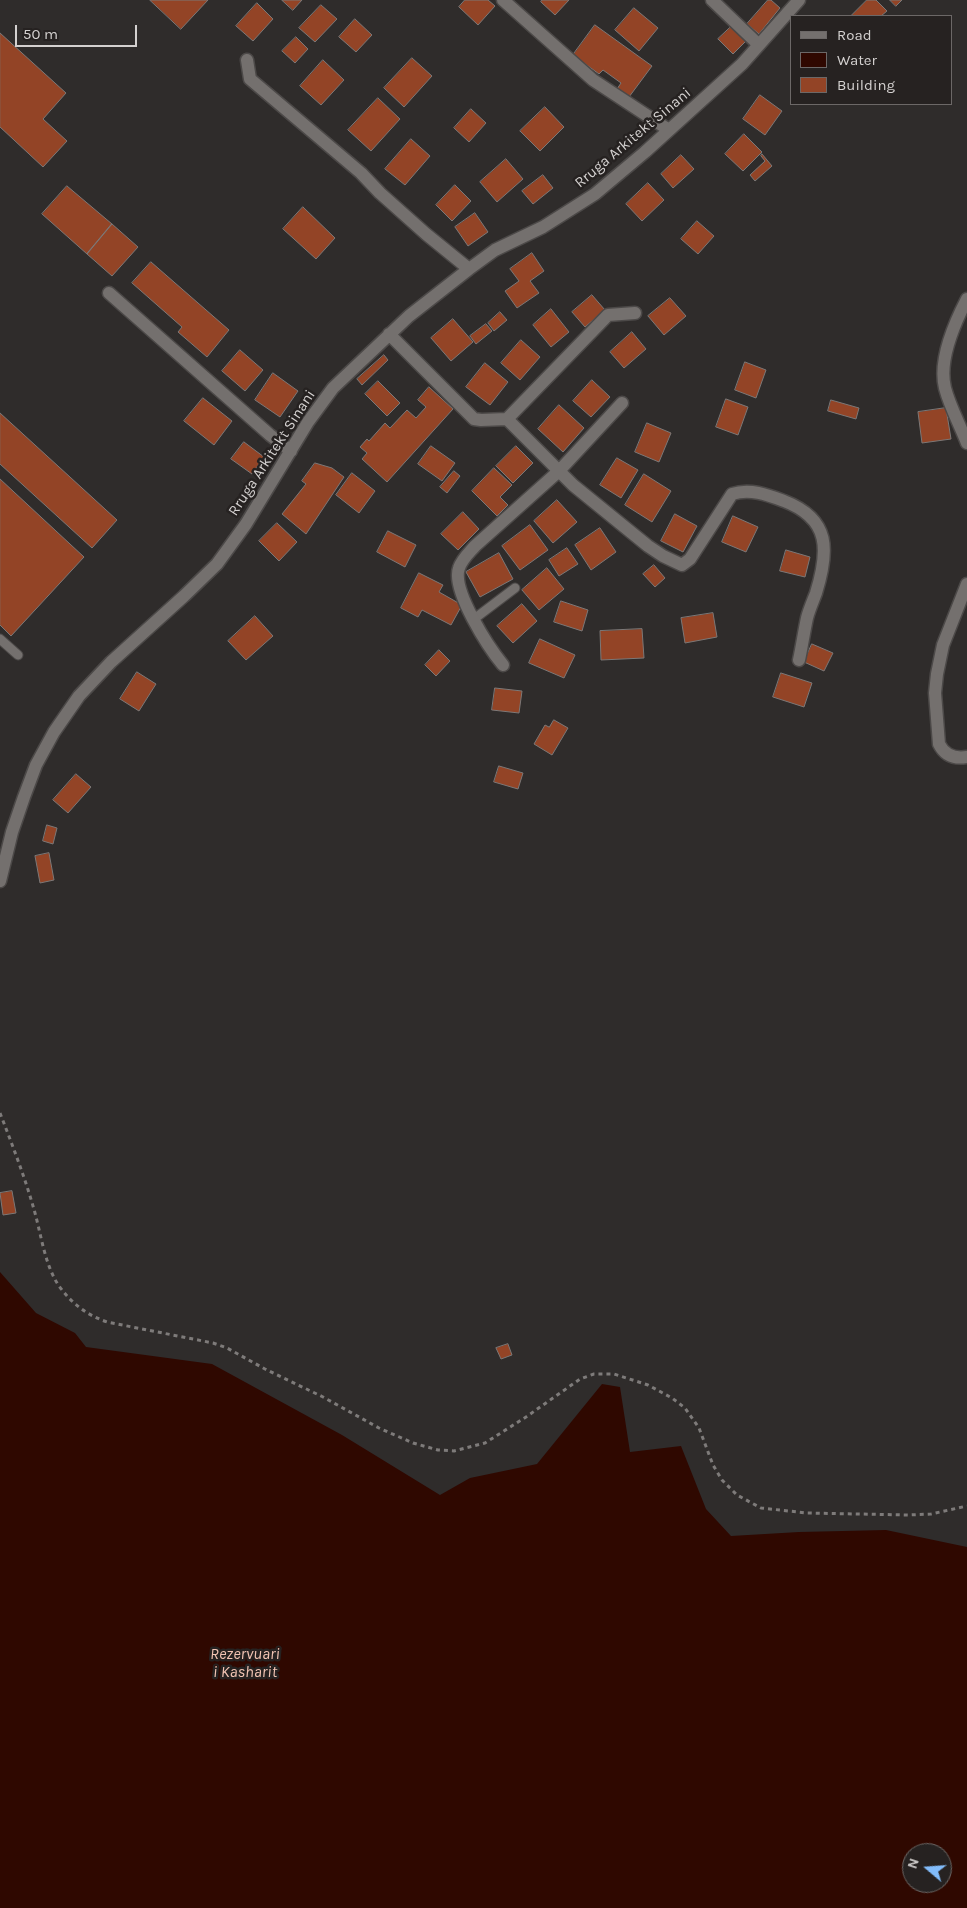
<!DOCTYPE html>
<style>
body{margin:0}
#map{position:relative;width:967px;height:1908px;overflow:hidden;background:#2f2c2b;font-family:Karla,sans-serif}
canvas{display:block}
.legend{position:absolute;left:790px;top:15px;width:162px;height:90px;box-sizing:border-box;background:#262221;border:1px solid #6c6867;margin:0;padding:6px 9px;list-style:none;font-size:15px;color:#d4d1d0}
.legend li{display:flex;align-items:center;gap:10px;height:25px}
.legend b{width:25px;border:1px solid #6c6867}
.north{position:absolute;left:902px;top:1843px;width:50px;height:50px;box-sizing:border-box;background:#262221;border:1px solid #6c6867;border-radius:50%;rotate:288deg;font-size:14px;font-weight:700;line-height:20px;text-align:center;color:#d4d1d0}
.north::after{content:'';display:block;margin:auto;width:18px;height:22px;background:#82bcfa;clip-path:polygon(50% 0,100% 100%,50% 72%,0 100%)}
.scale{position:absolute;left:15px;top:25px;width:122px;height:22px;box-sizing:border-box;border:2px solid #d4d1d0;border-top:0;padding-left:6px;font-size:15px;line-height:18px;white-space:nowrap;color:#d4d1d0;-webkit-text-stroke:4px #262221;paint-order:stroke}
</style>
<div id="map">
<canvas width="967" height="1908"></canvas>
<ul class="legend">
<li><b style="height:6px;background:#74706e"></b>Road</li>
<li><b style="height:14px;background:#2f0800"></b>Water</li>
<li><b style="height:14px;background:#934426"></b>Building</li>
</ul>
<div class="north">N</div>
<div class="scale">50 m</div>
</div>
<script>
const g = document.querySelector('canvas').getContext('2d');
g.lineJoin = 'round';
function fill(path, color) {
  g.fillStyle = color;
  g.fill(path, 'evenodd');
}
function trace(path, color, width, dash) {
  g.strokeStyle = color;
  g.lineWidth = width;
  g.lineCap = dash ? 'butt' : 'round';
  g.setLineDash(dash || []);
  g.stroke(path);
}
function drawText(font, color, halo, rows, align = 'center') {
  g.font = font + ' Karla,sans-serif';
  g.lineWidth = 5;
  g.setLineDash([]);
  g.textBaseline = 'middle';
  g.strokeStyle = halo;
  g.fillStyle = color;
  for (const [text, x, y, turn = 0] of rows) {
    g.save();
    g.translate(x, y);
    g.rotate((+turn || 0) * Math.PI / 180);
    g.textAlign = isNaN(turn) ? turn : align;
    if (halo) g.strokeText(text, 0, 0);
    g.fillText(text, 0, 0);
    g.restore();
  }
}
const water = new Path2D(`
 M0,1272L36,1313L75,1333L86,1347L212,1364L342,1435L440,1495L470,1478L537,1464L602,1384L620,1387L630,1452L681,1446L706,1509L731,1536L799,1532L886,1530L967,1547V1908H0ZM912,1853H942V1883H912Z`);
const building = new Path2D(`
 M150,0H208L181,29Z
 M282,0H302L293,10Z
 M465,0H488L495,6L478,25L459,7Z
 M542,0H569L555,15L541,2Z
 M768,0H771L780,8L759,34L747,24Z
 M867,0H876L887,11L881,16H851Z
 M890,0H902L896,6Z
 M257,3L273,19L253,41L236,26Z
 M321,5L337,19L315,42L299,28Z
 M634,8L658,28L639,51L615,30Z
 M355,19L372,35L356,52L339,37Z
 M595,25L652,66L629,97L617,89L621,83L603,70L599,74L573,55Z
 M733,25L747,40L733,54L718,39Z
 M0,33L66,93L43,119L67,141L43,167L0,127Z
 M296,37L308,49L295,63L282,51Z
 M412,58L432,76L404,107L384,88Z
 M323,60L344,80L321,105L300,86Z
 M760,95L782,111L765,135L743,119Z
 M378,98L400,119L371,151L348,130Z
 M545,107L564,127L540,151L520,131Z
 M471,109L486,123L469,142L454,128Z
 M744,134L762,152L743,171L725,154Z
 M411,139L430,156L405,185L385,169Z
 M762,154L772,166L755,181L750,175L765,161L761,156Z
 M681,155L694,169L673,188L661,174Z
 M506,159L523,179L497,202L480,182Z
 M543,175L553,188L533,204L522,191Z
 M648,183L664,200L642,221L626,204Z
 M455,185L471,201L452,221L436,205Z
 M67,186L112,224L87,254L42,214Z
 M303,207L335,238L316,259L283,229Z
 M475,213L488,232L468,246L455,227Z
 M697,221L714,236L698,254L681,239Z
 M112,224L138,247L112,276L87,254Z
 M532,253L544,271L530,281L539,293L517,308L505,291L519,281L510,269Z
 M151,262L229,330L207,357L178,332L182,327L132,283Z
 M592,295L605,310L585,327L572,312Z
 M670,298L686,316L664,335L648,316Z
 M551,309L569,332L551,347L533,325Z
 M500,312L507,320L494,331L488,323Z
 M453,319L473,342L451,361L431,338Z
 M486,324L492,331L476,344L470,336Z
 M632,332L646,349L624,368L610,352Z
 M521,340L540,357L520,380L501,363Z
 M240,350L263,370L245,391L222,371Z
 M384,355L388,360L362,385L357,379Z
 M745,362L766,370L756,398L735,390Z
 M485,363L508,382L490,405L466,387Z
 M273,373L298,391L280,417L255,400Z
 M592,380L610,397L591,417L573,401Z
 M378,381L400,403L387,416L365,394Z
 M429,387L453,409L387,482L362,459L367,453L360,447L367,439L369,441L385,423L390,428L407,410L416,418L426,407L418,400Z
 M203,398L232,421L214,445L184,421Z
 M726,399L748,407L738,435L716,427Z
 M831,400L859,408L856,419L828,411Z
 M559,405L584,428L563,452L538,429Z
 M946,408L951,439L922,443L918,412Z
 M0,413L117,520L92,548L0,464Z
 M647,423L671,433L659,462L635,452Z
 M244,442L264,457L252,474L231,459Z
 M431,446L455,463L442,481L418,464Z
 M516,446L533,463L513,483L496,466Z
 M617,458L638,470L621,498L600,485Z
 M315,463L332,468L344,477L306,534L282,514L306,484L302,481Z
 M494,468L512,485L500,497L508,505L497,516L472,491Z
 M454,471L460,476L447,493L440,487Z
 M352,473L375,491L359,513L336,495Z
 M644,474L671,491L652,522L625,505Z
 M0,479L84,557L11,636L0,625Z
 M557,500L577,522L553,543L534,521Z
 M463,512L479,529L458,550L441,534Z
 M675,514L697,526L683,552L661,541Z
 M733,516L758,527L746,552L722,542Z
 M277,523L297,542L279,561L259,541Z
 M530,525L548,550L520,570L502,546Z
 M600,528L616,552L591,570L575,545Z
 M388,531L416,545L405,567L377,552Z
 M567,548L578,564L559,576L549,560Z
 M786,550L810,557L805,577L780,571Z
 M499,553L513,579L480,597L466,572Z
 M654,565L665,578L655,587L643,574Z
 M547,568L564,589L539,610L522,590Z
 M419,573L443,585L439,592L462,605L451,625L422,610L418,617L401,608Z
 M561,601L588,610L582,631L554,622Z
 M522,604L537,621L513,643L497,626Z
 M713,613L717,637L685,643L681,618Z
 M255,616L273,636L246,660L228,641Z
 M642,629L644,658L601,660L600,631Z
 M540,639L575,655L564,678L529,663Z
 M812,644L833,653L824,671L804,662Z
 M439,650L450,661L436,676L425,665Z
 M137,672L156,684L139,711L120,699Z
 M781,673L812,683L804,707L773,697Z
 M495,688L522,691L519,713L492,710Z
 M554,720L568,728L552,755L534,744L545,725L549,727Z
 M499,766L523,773L518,789L494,782Z
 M76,774L91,787L68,813L53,800Z
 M47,825L57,828L53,844L43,841Z
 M49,853L54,880L40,883L35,856Z
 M12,1191L16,1213L3,1215L0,1193Z
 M508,1344L512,1355L501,1359L496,1348Z`);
const path = new Path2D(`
 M0,1113C12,1144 24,1175 33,1206C41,1232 44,1264 59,1286C72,1304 87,1315 107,1322L213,1343L227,1348L265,1369L323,1397L379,1428L413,1443L438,1450L454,1451L485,1443L526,1417L580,1379L594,1374H614L648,1385L672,1398L685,1408L699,1428L713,1465L722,1480L737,1495L761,1508L807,1513L908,1515L931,1514L967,1506`);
const lane = new Path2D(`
 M474,619L515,588
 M0,639L18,655`);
const street = new Path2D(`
 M503,0L593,80L669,130
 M712,0L759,45
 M247,60L250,79L361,173L380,193L426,234L469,269
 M109,293L270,435L291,451
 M967,299C954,324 938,360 945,388C950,407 960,425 967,443
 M389,334L474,419L481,420L507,419L573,485L648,546L663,556L682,565L690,559L732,494C750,488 768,495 784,501C831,519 829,551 816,593C813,601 809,610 807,618C804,632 802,646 799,660
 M507,419L608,315L635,313
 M967,584L943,645L937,674L935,693L939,744C945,756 955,759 967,757
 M503,665C489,648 451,590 459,568C462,559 469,553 475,546L559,471L622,403
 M0,881L12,832L24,797L36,765L54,732L79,696L111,662L184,596L217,564L246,524L308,422L333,388L409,316L469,269L495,250L543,227L595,194L645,152L742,64L799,0`);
const streetNames = [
 ["Rruga Arkitekt Sinani",633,138,-40],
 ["Rruga Arkitekt Sinani",272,453,-57]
];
const waterNames = [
 ["Rezervuari",245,1654],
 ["i Kasharit",245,1672]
];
fill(water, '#2f0800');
fill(building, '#934426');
trace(building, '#7c7877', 1);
trace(lane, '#4c4948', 11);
trace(street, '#4c4948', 15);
trace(path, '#7e7b7a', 3, [4, 4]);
trace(lane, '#74706e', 9);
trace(street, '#74706e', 12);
drawText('15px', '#d4d1d0', '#262221', streetNames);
drawText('italic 16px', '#f2c4b3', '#262221', waterNames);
</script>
